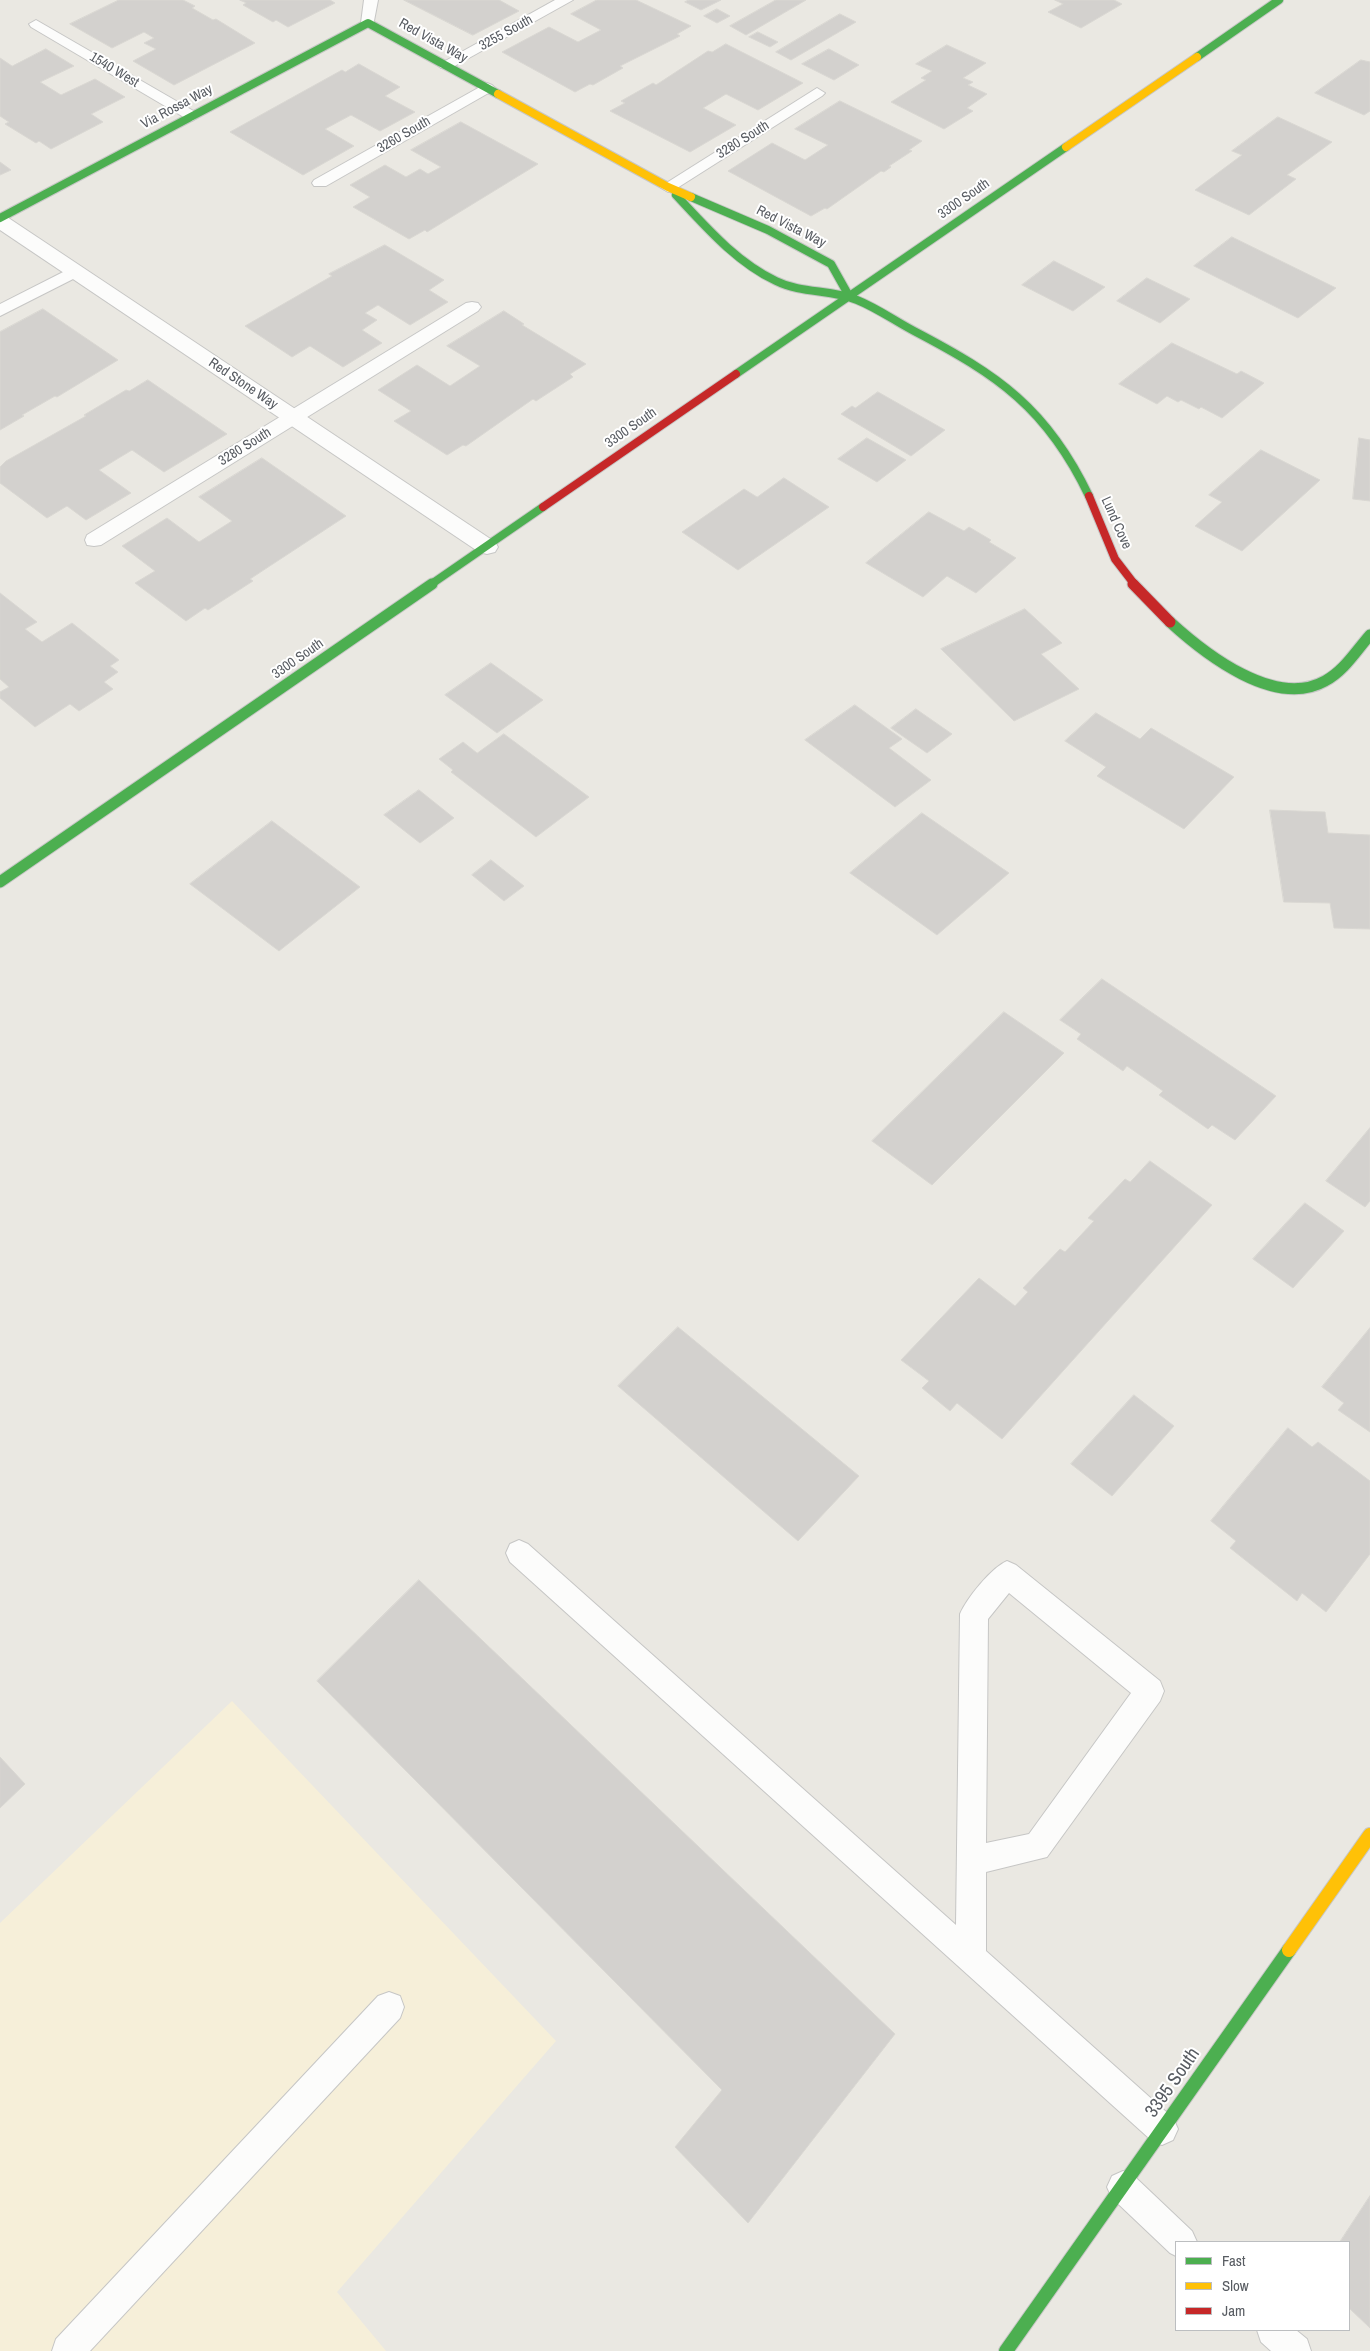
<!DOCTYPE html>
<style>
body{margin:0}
#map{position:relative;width:1370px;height:2351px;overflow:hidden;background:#eae8e2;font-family:"Archivo Narrow",sans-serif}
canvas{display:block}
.legend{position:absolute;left:1175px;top:2241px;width:175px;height:90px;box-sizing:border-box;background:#fff;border:1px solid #bcbec0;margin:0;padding:6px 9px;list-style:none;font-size:15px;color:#585c62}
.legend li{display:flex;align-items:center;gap:10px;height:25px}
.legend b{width:25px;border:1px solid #bcbec0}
</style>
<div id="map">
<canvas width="1370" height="2351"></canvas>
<ul class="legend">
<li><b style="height:6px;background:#4caf50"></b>Fast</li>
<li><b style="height:6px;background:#ffc107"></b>Slow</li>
<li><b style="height:6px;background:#c62828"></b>Jam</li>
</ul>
</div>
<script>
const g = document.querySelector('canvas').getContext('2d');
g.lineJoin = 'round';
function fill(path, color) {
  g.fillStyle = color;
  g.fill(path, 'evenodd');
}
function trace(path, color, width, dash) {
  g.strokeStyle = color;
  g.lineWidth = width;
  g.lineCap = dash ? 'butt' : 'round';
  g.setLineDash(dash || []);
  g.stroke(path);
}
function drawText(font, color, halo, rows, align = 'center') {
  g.font = font + ' "Archivo Narrow",sans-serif';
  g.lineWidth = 4;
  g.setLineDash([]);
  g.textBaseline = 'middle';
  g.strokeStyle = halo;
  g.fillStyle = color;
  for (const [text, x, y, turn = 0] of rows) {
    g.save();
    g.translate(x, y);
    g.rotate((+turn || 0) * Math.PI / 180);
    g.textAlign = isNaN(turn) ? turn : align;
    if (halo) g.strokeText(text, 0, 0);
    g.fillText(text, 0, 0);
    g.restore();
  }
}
const commercial = new Path2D(`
 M232,1701L556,2041L337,2292L386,2351H0V1923Z`);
const building = new Path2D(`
 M119,0H183L195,6L192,8L213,20L216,19L255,43L174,85L133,61L156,49L144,43L154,38L144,32L112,48L70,24Z
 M240,0H330L335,3L288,27L276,20L273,22L243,5L246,3Z
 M404,0H499L519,11L473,35Z
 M597,0H636L691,26L677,34L680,36L620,66L623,68L593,85L590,84L575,92L502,52L549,27L578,42L601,30L571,14Z
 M689,0H721L701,10L685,2Z
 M776,0H806L746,35L730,26Z
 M1055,0H1114L1122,4L1081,28L1048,12L1063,4Z
 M717,9L730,16L717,23L704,16Z
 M840,14L856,22L791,60L776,52Z
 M758,32L778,42L770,47L749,37Z
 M726,44L803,83L758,110L726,94L703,108L736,125L690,152L610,111L625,103L621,101L653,83L656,85L708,51L712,52Z
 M947,45L986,63L963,78L973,82L968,85L987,94L967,108L973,111L944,129L891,102L926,80L921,78L932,71L916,64Z
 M46,49L74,66L40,82L61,95L95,79L125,97L91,114L103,122L51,149L39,141L36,143L5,124L9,122L0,116V58L12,66Z
 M829,49L859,65L834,80L802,64Z
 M1361,60L1370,62V111L1364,115L1315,93Z
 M359,64L400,87L385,96L415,112L380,131L351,115L325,129L354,146L303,175L230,132L342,70L345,72Z
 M840,101L922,141L909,150L912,151L889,166L891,167L884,172L881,171L827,209L825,208L811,216L728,171L772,143L805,160L828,145L795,129Z
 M1278,117L1332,142L1287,175L1296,179L1249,215L1195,190L1242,155L1232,151Z
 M461,122L538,164L427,232L425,230L409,239L353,207L370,197L350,185L385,165L406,177L420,169L428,174L441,167L411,150Z
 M0,162L11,170L0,175Z
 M1232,237L1336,288L1298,318L1194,266Z
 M385,245L444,280L429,290L448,302L410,325L378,305L365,313L377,320L362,330L382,343L343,367L310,346L292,357L245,326L332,276L329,274Z
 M1054,261L1105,287L1073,311L1022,285Z
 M1147,278L1190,299L1160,323L1117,301Z
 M43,309L118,360L57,397L55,396L22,415L24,416L0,430V332Z
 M504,311L524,324L522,325L586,364L570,374L573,377L536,401L533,399L466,446L463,445L447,455L394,421L411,411L378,390L417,365L450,386L480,366L447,346Z
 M1172,343L1237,374L1241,371L1264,383L1222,418L1201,407L1199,409L1181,400L1178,402L1167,396L1157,404L1119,384Z
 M148,380L227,434L164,472L132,450L99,470L131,493L86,520L67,506L47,518L0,483V467L6,461L86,416L84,415L126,390L129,391Z
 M878,392L945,430L911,456L841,414L852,406L855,408Z
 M867,438L906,460L877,482L838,459Z
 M1359,438L1370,440V501L1353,499Z
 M1261,450L1320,480L1242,551L1195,526L1222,502L1209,495Z
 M262,458L346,516L250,579L253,581L208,610L205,608L186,621L135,583L155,571L122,546L167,518L199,542L232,521L199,497Z
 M784,478L829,507L738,570L682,532L744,489L757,497Z
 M929,512L964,531L969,527L991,540L989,542L1016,558L976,593L947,576L923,597L866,563Z
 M0,593L37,622L25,629L42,642L72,623L119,660L110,666L118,672L104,682L113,689L79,711L70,704L35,727L0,698V692L9,687L0,679Z
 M1025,609L1062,643L1041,654L1079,689L1014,721L941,649Z
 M491,663L543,700L497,733L445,695Z
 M855,705L902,739L889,748L931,780L895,807L805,740Z
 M916,709L952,734L927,753L891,728Z
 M1096,713L1140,739L1151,728L1234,777L1184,829L1097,776L1106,767L1065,741Z
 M504,734L589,797L536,837L451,772L453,770L439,759L463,742L477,753Z
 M419,790L454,818L420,843L384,815Z
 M1270,810L1325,812L1328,833L1370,835V929L1334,928L1330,903L1284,902Z
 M922,813L1009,873L937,935L850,873Z
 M272,821L360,887L279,951L190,884Z
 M491,860L524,886L504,901L472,875Z
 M1102,979L1276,1096L1235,1140L1212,1125L1208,1129L1159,1095L1163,1091L1127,1066L1123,1071L1077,1039L1081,1034L1060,1020Z
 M1004,1012L1064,1053L932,1185L872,1141Z
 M1370,1128V1201L1365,1207L1326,1181Z
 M1150,1161L1212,1205L1002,1439L957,1403L950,1411L922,1388L929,1381L901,1360L979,1278L1015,1306L1028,1292L1023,1288L1060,1249L1065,1252L1094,1221L1088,1218L1125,1179L1130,1182Z
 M1305,1203L1344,1231L1293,1288L1253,1259Z
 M678,1327L859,1476L798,1541L618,1386Z
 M1370,1328V1432L1338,1410L1344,1403L1322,1387Z
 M1134,1395L1174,1426L1112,1496L1071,1464Z
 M1288,1428L1312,1447L1318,1442L1370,1481V1554L1326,1612L1302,1593L1297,1601L1230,1548L1236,1541L1211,1521Z
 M419,1580L895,2034L748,2223L675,2147L722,2090L317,1681Z
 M0,1757L25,1784L0,1808Z
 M1370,2196V2328L1349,2308V2242H1340Z`);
const lane = new Path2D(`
 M364,0H378L373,26L368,27L361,23Z
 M555,0H573L451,68H441L438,65Z
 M36,20L197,113L200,116L192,121L187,119L31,27L29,24Z
 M487,83L492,85L495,88L492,91L326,186H314L312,183L314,180Z
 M817,88L825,93L822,96L674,190L668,192L660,187Z
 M75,266L81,267L83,271L81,275L0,316V304Z
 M472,302L478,303L481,307L478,311L101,545L94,546L87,545L85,540L87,535L466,303Z
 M519,1540L528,1544L956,1925L960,1614C967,1598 991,1568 1007,1561L1016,1565L1160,1681L1164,1691L1160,1701L1047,1857L986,1872V1951L1173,2118L1178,2129L1173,2140L1162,2145L1151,2140L510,1562L506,1553L510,1544ZM1009,1593L1131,1693L1029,1834L986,1843L988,1619Z
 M389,1992L400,1996L404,2007L400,2018L90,2351H52L56,2339L378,1996Z
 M1123,2171L1134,2176L1192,2231L1197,2242H1176V2256L1170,2253L1112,2198L1107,2187L1112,2176Z
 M1257,2330H1296L1307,2339L1311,2351H1271L1261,2342Z`);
const street = new Path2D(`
 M0,215L7,217L495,542L498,547L495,552L487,554L479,552L0,230Z`);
const fastFar2 = new Path2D(`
 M1197,57L1279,0
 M676,195C706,227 736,262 776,281C802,294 831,289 857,300C877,308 895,321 914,331C998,375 1047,408 1089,496
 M691,197L768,230L831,264L849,296
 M0,218L368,23L498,94
 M736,374L1066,147
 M430,585L543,507`);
const fastFar1 = new Path2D(`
 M1170,622C1205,654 1275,709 1325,681C1344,671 1356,651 1370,635
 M0,882L432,584`);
const fast = new Path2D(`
 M1006,2351L1289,1950`);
const slowFar1 = new Path2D(`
 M498,94L668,187L691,197
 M1066,147L1197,57`);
const slow = new Path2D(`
 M1289,1950L1370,1835`);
const jamFar1 = new Path2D(`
 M1089,496L1115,559L1135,585
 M543,507L736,374`);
const jam = new Path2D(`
 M1133,584L1170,622`);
const farStreetnames = [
 ["3255 South",506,33,-29],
 ["Red Vista Way",433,41,29],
 ["1540 West",114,70,31],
 ["Via Rossa Way",177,107,-28],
 ["3260 South",404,135,-30],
 ["3280 South",743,140,-32],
 ["3300 South",964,199,-35],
 ["Red Vista Way",791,227,27],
 ["Red Stone Way",243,384,34],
 ["3300 South",631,428,-35],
 ["3280 South",245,447,-32],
 ["Lund Cove",1116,523,66],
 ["3300 South",298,659,-35]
];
const nearStreetnames = [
 ["3395 South",1173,2083,-55]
];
fill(commercial, '#f6efd9');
fill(building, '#d3d1ce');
trace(building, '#d9d7d2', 1);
trace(lane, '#c6c6c5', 2);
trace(street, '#c6c6c5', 2);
trace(fastFar2, '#c7c7c6', 10);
trace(fastFar1, '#c7c7c6', 13);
trace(fast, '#c7c7c6', 16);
trace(slowFar1, '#c7c7c6', 10);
trace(slow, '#c7c7c6', 16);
trace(jamFar1, '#c7c7c6', 10);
trace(jam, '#c7c7c6', 13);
fill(lane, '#fcfcfb');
fill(street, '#fcfcfb');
trace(fastFar2, '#4caf50', 8);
trace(fastFar1, '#4caf50', 11);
trace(fast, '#4caf50', 14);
trace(slowFar1, '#ffc107', 8);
trace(slow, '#ffc107', 14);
trace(jamFar1, '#c62828', 8);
trace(jam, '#c62828', 11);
drawText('14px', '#585c62', '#fff', farStreetnames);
drawText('19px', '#585c62', '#fff', nearStreetnames);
</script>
